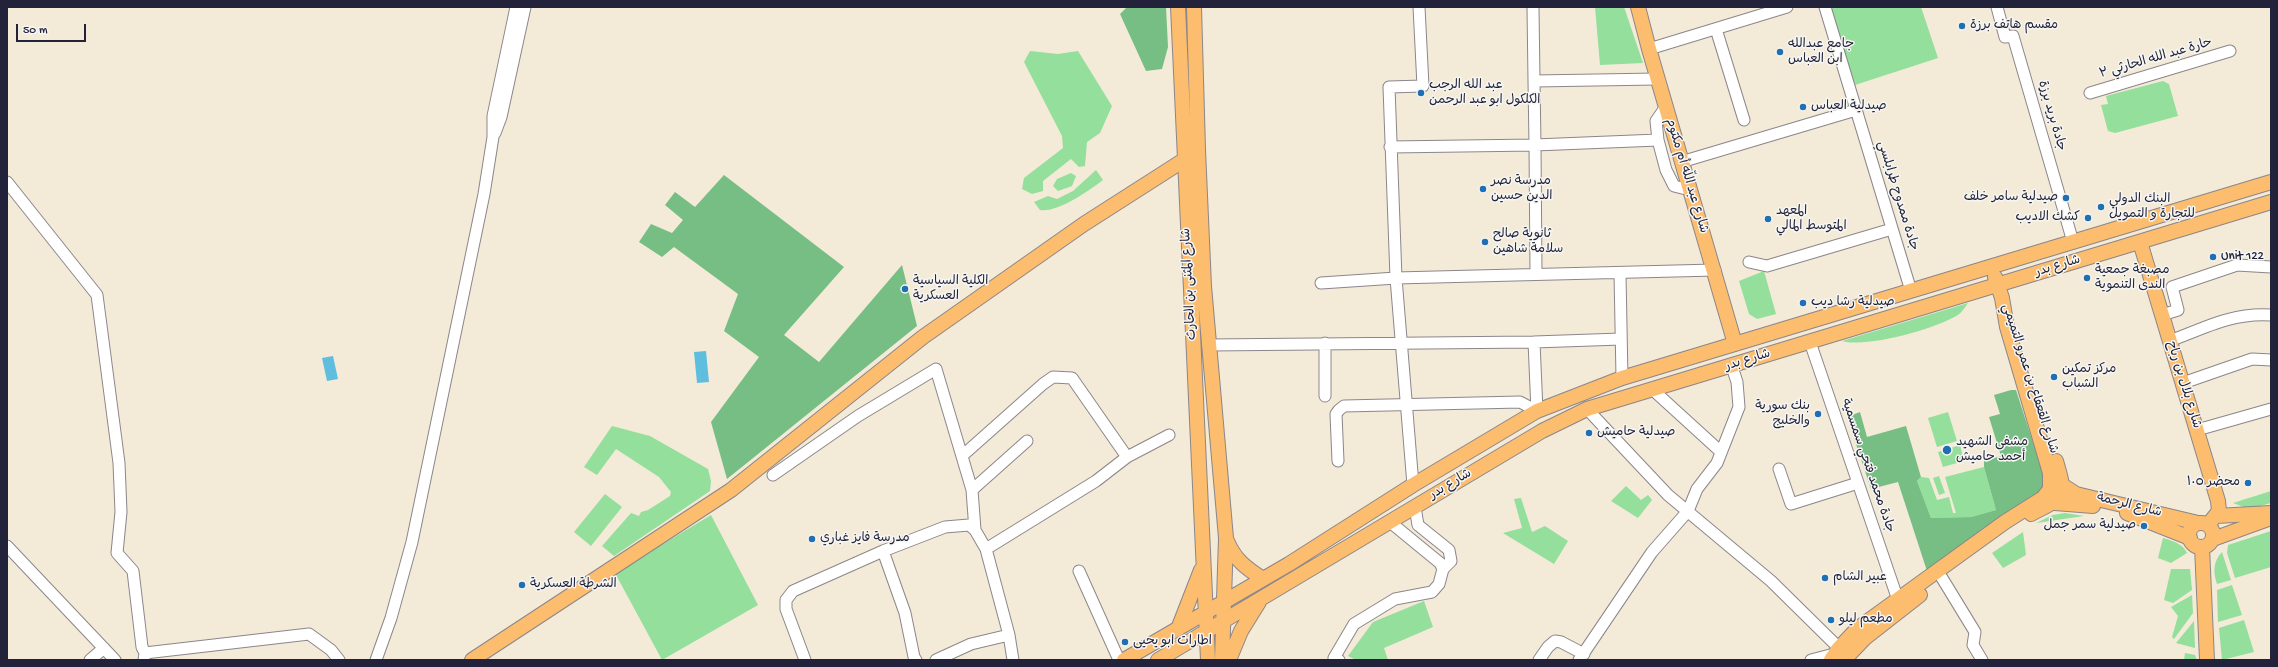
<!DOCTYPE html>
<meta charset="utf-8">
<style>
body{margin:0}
#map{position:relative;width:2278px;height:667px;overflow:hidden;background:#f4ead8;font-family:"Gochi Hand",sans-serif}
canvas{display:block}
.frame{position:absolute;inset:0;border:8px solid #22223b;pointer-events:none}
.scale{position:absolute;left:16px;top:24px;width:70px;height:18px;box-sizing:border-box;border:2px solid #22223b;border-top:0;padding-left:5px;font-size:12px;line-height:14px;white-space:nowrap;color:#22223b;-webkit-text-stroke:3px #f6f6f2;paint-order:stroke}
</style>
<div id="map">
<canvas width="2278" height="667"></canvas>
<div class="frame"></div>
<div class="scale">50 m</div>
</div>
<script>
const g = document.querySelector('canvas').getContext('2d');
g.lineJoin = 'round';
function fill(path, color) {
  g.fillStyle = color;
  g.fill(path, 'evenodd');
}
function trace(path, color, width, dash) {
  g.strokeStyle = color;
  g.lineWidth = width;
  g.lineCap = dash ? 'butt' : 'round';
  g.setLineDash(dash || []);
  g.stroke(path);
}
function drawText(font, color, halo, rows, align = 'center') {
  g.font = font + ' "Gochi Hand","Playpen Sans Arabic",sans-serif';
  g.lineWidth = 3;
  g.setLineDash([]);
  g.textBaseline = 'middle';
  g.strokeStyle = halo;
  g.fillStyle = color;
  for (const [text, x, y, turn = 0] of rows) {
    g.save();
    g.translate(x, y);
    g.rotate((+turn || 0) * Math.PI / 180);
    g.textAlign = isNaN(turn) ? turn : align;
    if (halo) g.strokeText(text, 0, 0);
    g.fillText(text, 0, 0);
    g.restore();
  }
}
const green = new Path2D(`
 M1595,7H1624L1643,63L1600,65Z
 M1827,7H1921L1938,58L1855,85L1854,80H1851Z
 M1030,51L1058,54L1078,51L1112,106L1100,133L1087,142L1085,166L1079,167L1071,159L1043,181V191L1032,194L1022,189L1024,178L1063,148L1062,136L1024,62Z
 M2163,81L2169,84L2178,116L2115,133L2108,131L2101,105L2108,104L2106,96Z
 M1096,170L1103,180C1089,191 1057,213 1040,210L1034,202L1048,196L1057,199L1073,191Z
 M1071,173L1076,176L1072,186L1058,191L1053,186L1057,179Z
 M1764,271L1776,314L1757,319L1749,314L1739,281Z
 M1968,303C1965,307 1962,312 1958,315C1935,329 1867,348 1842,341Z
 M1948,412L1957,441L1937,447L1928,418Z
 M612,426L650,436L708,469L711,481L710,491L614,556L602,546L631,513L639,516L641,512L648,510L670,496L671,492L659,477L616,449L597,475L584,467Z
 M1960,445L1964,461L1943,467L1938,452Z
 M1984,467L1996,510L1971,517L1931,518L1917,481L1921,477L1929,478L1937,500L1949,497L1953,513H1956L1945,477Z
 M1939,476L1945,493L1939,495L1933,478Z
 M1626,486L1641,500L1648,495L1652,500L1638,518L1611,501Z
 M2271,491V503L2249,509L2233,503Z
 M605,494L622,507L591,546L574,532Z
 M1521,498L1532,532L1545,526L1568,541L1554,564L1503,533L1522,528L1514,499Z
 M2065,513L2084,516L2036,523L2053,515Z
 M711,515L758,605L662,660L615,573Z
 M2271,531V567L2235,578L2227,553L2228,545Z
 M2023,532L2026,555L2003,568L1992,553Z
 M2163,538C2173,541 2182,543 2187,553L2171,563L2158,558Z
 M2222,552L2231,580L2217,584C2213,573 2213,561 2222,552Z
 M2171,569H2190L2192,590L2173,603L2164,600Z
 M2232,585L2242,615L2218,622L2217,590Z
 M2192,595L2193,613L2174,639L2172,637L2178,616L2171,607Z
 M1424,601L1433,627L1384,648L1388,660H1356L1348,656L1373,622Z
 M2244,620L2254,652L2222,660L2219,628Z
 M2194,621L2195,648L2176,643Z
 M2185,653L2195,655L2197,660H2184Z`);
const forest = new Path2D(`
 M1127,7H1166L1168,47L1162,69L1146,71L1120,14Z
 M724,175L844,267L784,335L819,362L902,265L917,326L727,479L711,422L759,357L724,331L738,294L674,247L662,257L639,242L651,224L672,233L683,220L665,205L675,192L695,207Z
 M2011,390H2016L2046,483L2044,492L1927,571L1898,482L1871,489L1847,417L1860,412L1867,437L1906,426L1921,477L1917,481L1931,518L1971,517L1996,510L1984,467V461L2001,456L1989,417L2000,414L1994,395Z`);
const water = new Path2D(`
 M706,351L709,382L697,383L694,352Z
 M333,356L338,379L327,381L322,358Z`);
const minor = new Path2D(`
 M1533,7L1534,81
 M1825,7L1911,291
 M1997,7L2005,37L2013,36L2073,242
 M1716,29L1744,120
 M1649,49L1787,7
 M1657,79L1534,81L1535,145L1658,140L1656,121L1665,108
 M2090,93L2230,51
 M495,133L501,117L525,7
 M1658,140L1666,170L1674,186L1690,190
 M1390,147L1535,145L1536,274
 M1681,162L1856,110
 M7,182L97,295L119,463L121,512L117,553L133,571L142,647L145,653L144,660
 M1749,262L1767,266L1892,229
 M1620,274L1622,378
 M1321,283L1396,278L1389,87L1423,86L1419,7
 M2162,315L2178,310L2172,287L2237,265L2271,267
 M2170,341C2204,328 2234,312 2271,315
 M1810,342L1898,600
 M1325,343V396
 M1208,345L1534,342L1621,339
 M2183,383L2252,359L2271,360
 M1653,390L1721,452
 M1587,409L1668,495L1771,581L1839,648
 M2197,430L2271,409
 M962,456L1043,384L1053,377L1072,378L1127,457L1096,481L986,549
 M1127,457L1169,435
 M1338,461L1336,414L1339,410L1344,406L1520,402L1537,411L1534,342
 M1779,469L1791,504L1858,483
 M773,475L858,416L936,369L972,490L975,530L986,549L1009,635L1013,660
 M1413,485L1396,278L1715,270
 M972,490L1027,441
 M1390,522L1440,563L1443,569
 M7,546L115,660
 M883,551L905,613L914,657L916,660
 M1079,571L1119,660
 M1942,578L1975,632L1973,645L1982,660
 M145,653L309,634L331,650L339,660
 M90,660L104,648
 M376,660L391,618L412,542L484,194L493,137V116L516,7
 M805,660L786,609V600L793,591L883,551L945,527L969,525L975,530
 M936,660L971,644L1009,635
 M1339,660L1334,658L1354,624L1395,599L1432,592L1439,584L1443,569L1451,561L1449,550L1418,525L1415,507
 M1539,660L1548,647L1555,641L1561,642L1584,654
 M1579,660L1652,552L1688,511L1697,489L1717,463L1739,407L1737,382L1732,367
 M1811,660L1834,654`);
const major = new Path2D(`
 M1178,7L1208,660
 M1194,7L1198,150L1204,286L1226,538L1222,660
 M1638,7L1649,49L1735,344
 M2140,242L2218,501L2219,511L2208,525
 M2062,485L2076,494L2198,523
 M2055,503L2093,506
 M2127,513L2190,538
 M2031,514C2064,496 2068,502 2056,461
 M2216,516L2271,513
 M2189 535a12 12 0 1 1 24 0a12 12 0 1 1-24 0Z
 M2213,539L2271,518
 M1227,541C1235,560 1246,568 1263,579
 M2202,547L2207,660
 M1178,629L1201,570
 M472,660L731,490L923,337L1084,224L1184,160
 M1124,660L1289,564L1413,485L1537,411L1622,378L2271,182
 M1158,660L1542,431L1587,409L2271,202
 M1229,660L1241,631L1259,602
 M1831,660L1839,648L1857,629L2005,522L2043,498L2050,489V473L2007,327L2002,298L1995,277
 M1844,660L1865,638L1920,595`);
const markers = [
 [1962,26,4,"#1f6fb2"],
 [1780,52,4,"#1f6fb2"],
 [1421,93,4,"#1f6fb2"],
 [1803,107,4,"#1f6fb2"],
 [1483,189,4,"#1f6fb2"],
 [2066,198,4,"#1f6fb2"],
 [2101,207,4,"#1f6fb2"],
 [2088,218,4,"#1f6fb2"],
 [1768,219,4,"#1f6fb2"],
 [1485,242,4,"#1f6fb2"],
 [2213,257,4,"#1f6fb2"],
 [2087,278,4,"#1f6fb2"],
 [905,289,4,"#1f6fb2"],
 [1803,303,4,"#1f6fb2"],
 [2054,377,4,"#1f6fb2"],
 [1818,414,4,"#1f6fb2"],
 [1589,433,4,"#1f6fb2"],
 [1947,450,5,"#1f6fb2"],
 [2248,483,4,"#1f6fb2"],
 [2144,526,4,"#1f6fb2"],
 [812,539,4,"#1f6fb2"],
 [1825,578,4,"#1f6fb2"],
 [522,585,4,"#1f6fb2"],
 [1831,620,4,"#1f6fb2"],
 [1125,642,4,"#1f6fb2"]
];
const poiNames = [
 ["مقسم هاتف برزة",1970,26],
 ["جامع عبدالله",1788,45],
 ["ابن العباس",1788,60],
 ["عبد الله الرجب",1429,86],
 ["الكلكول ابو عبد الرحمن",1429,101],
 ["صيدلية العباس",1811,107],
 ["مدرسة نصر",1491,182],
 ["الدين حسين",1491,197],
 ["صيدلية سامر خلف",2058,198,"right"],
 ["البنك الدولي",2109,200],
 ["للتجارة و التمويل",2109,215],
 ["المعهد",1776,212],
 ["المتوسط المالي",1776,227],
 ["كشك الاديب",2080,218,"right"],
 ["ثانوية صالح",1493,235],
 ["سلامة شاهين",1493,250],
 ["Unit 122",2221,257],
 ["مصبغة جمعية",2095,271],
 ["الندى التنموية",2095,286],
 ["الكلية السياسية",913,282],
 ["العسكرية",913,297],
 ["صيدلية رشا ديب",1811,303],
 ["مركز تمكين",2062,370],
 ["الشباب",2062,385],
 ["بنك سورية",1810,407,"right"],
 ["والخليج",1810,422,"right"],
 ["صيدلية حاميش",1597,433],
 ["مشفى الشهيد",1956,443],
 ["أحمد حاميش",1956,458],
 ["محضر ١٠٥",2240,483,"right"],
 ["صيدلية سمر جمل",2136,526,"right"],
 ["مدرسة فايز غباري",820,539],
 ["عبير الشام",1833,578],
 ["الشرطة العسكرية",530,585],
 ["مطعم ليلو",1839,620],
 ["اطارات ابو يحيى",1133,642]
];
const streetNames = [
 ["حارة عبد الله الحارثي ٣",2156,59,-16],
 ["جادة بريد برزة",2051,116,74],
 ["شارع عبد اللّه أم مكتوم",1686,176,73],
 ["جادة ممدوح طرابلسي",1897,196,73],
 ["شارع بدر",2058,267,-17],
 ["شارع المثنى بن الحارث",1190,284,-93],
 ["شارع بدر",1748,361,-17],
 ["شارع القعقاع بن عمرو التميمي",2029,379,72],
 ["شارع بلال بن رباح",2183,385,73],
 ["جادة محمد فتحي سمسمية",1867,466,71],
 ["شارع بدر",1451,485,-31],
 ["شارع الرحمة",2129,506,14]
];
fill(green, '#93df9b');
fill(forest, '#76be83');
fill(water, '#5fbdde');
trace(minor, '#8b868a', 13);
trace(major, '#8b868a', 16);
trace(minor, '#fff', 11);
trace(major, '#fcbd6f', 14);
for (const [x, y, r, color] of markers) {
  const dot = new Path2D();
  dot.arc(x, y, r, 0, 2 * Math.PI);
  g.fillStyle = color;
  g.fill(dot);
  trace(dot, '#f6f6f2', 1.5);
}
drawText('13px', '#22223b', '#f6f6f2', poiNames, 'left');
drawText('13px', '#22223b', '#f6f6f2', streetNames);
</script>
